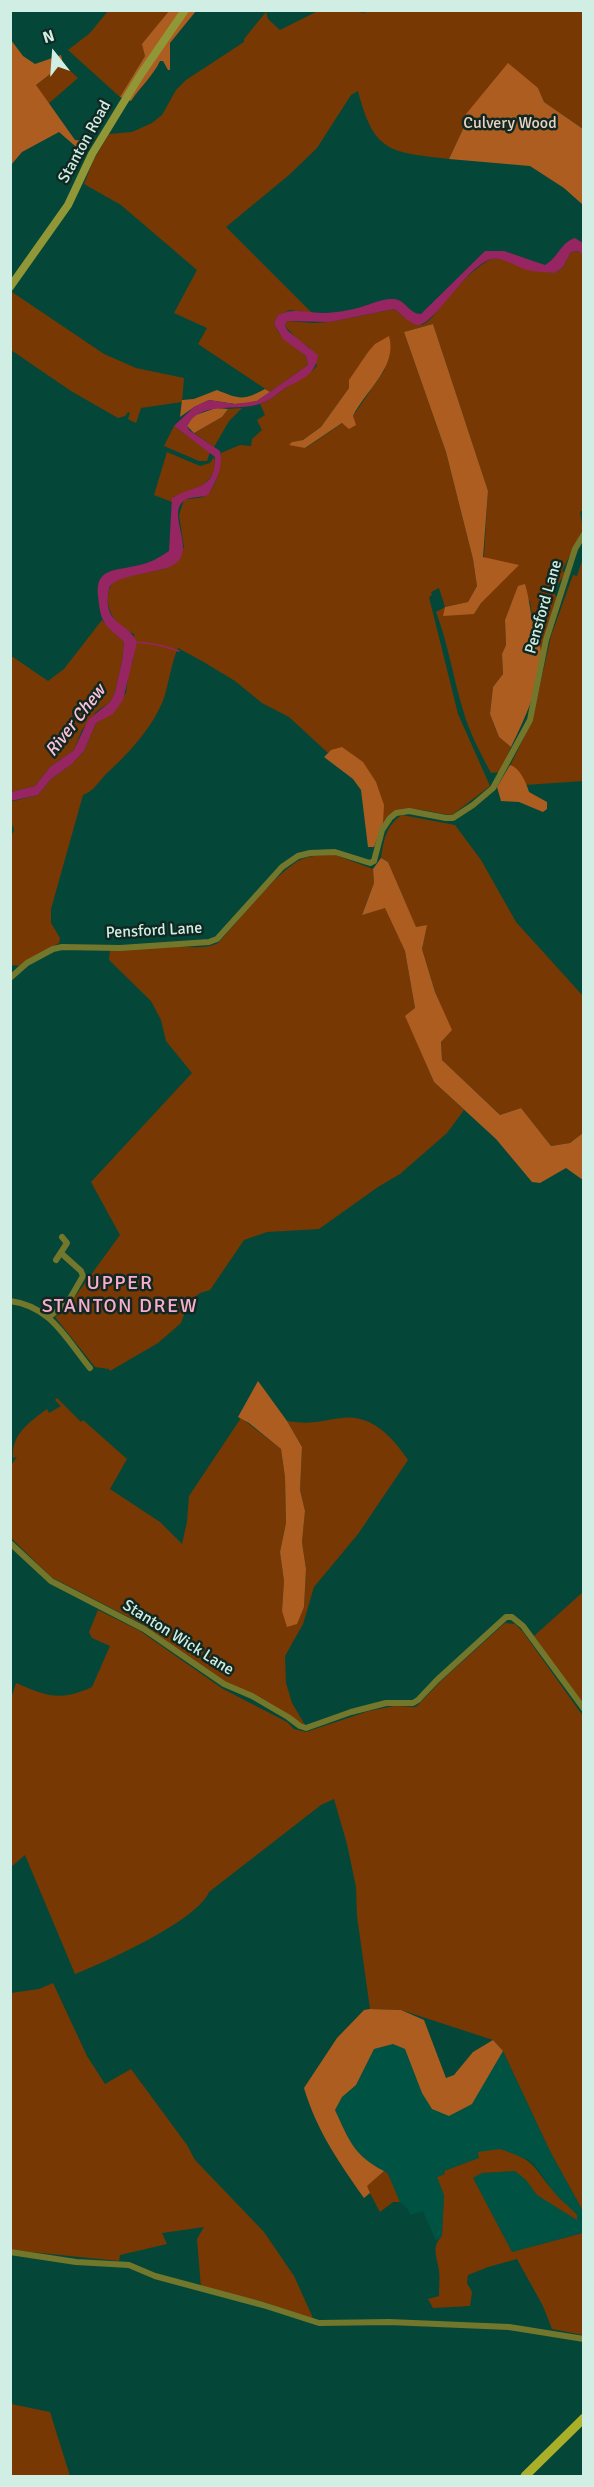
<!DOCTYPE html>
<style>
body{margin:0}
#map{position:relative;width:594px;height:2487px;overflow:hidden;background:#044738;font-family:Signika,sans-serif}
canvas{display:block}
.frame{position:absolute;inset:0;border:12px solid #d1eee4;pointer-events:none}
.north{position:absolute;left:24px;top:24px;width:60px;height:60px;-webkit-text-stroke:4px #102821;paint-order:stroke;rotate:343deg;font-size:16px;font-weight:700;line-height:24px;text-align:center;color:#d1eee4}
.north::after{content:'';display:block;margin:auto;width:21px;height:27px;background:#d1eee4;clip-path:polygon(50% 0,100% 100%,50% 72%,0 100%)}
</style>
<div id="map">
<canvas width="594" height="2487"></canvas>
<div class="frame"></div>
<div class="north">N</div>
</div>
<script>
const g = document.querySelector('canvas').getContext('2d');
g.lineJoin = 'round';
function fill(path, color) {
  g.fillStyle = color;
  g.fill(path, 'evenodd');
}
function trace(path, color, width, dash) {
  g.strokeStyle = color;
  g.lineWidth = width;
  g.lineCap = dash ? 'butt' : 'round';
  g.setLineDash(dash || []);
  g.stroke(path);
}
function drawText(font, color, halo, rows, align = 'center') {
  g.font = font + ' Signika,sans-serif';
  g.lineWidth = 5;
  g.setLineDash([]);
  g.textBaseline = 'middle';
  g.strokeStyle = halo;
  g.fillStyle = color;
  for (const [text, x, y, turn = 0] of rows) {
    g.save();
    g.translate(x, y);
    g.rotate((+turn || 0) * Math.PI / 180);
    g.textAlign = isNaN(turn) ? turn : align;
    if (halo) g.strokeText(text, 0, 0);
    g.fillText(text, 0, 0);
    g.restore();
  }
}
const built = new Path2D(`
 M393,2044L405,2049L422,2093L472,2104L503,2051L550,2151L583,2211V2233L512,2252L473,2178L482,2173L515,2171L526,2180L538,2195L576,2219L577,2215L554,2193L535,2165L528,2159L478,2153L479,2158L444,2171L445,2174L437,2177L444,2195L442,2236L436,2241L423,2211L411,2215L406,2207L400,2202L388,2174L367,2163L352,2146L335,2110L342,2097L356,2085L374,2049Z`);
const green = new Path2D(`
 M349,10L364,13L369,10L583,11V129L544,102L538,88L466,114L464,127L449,159C391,152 374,154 358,91L351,95L317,148L289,175L226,227L312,313L290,310L277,316L274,324L279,333L306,356L308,365L270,392L198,344L207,328L174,313L197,270L121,205L84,184L93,161L109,134L132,132L152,123L162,115L176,90L186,80L244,42V39L266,12L268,19L280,30L318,11Z
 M108,11H169L143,44L145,56L120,97L68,50L90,33Z
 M63,64L78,78L48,104L36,85Z
 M579,251L584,256V509L580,512L583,529L562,571L566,573L553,591L557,598L541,651L533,624L530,601L512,603L505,620L506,645L502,654L503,674L493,687L490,714L499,737L511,747L500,772L491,773C480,752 469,732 463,710C453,677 448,643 436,612L445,607L439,588L431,592L432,595L429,597L458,714L490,786L452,815C428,813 401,799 383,823C385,778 364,773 331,750L328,753L289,717L262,703L235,681L202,661L178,648C171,664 169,682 164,698C153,727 129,753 107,773C99,781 94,791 83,795L51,909V923L60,938L59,943L20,966L11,965L10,839L14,830L11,821L10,802L38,795L51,779L72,764L84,751L96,723L108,716L126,693L129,669L133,661L134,634C113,625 101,604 112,583L120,578L164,569L184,547L179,515L184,500C190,498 197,499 203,497C217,491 221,465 221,453L240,445L251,446L252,439L262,430L257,420L265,415L260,404C270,400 276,395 285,388C296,380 307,377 317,366L310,348L298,340L285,326L287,321L313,323L330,322L394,309L408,320L422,325C432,320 435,313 441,305C448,295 481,261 492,259C506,257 537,272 555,273L563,267L571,252ZM433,324L488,491L481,603L474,614L445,607L468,602L477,586L473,559L446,452L404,332ZM368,352L388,357L384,371L353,416L306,448L292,442L303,440L321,427L349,388L350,380Z
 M12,292L104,354L136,368L184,378L182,402L141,408L136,423L128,419L130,413L128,412L125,416L118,418L71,391L11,350Z
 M242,408L229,421L214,447L194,433L222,417L228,409Z
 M174,426L210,452L207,461H199L164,446Z
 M167,452L200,466L210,463L214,457C220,481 194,492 174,496L172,502L154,495Z
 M583,558V781L525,785L510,766L532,721L551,636L573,575L577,576Z
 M102,620L124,642L122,661L115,692L110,702L96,712L82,730L74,750L50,767L35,786L11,792L10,655L48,681L64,669Z
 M402,815L455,825L481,860L516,922L583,996V1133L570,1143L551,1146L521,1108L500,1115L442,1060L441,1042L451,1030L435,992L422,949L426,925L416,928L388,862L381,858C384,840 386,825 402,815Z
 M335,855L373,869L374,883L362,914L385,907L405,951L415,1008L406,1017L434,1082L464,1110L447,1133L400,1174L378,1187L319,1229L267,1232L244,1240L210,1290L200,1293L189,1301L181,1323L158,1343L110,1371L109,1369L95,1367L55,1317L66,1309L120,1235L91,1182L192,1073L166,1041L161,1020L151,1001L109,960L110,950C131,950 151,947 172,947C188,946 204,950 218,943C239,921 273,876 298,861C309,855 323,855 335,855Z
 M57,1398L81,1422L83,1420L127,1459L110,1489L160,1522L182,1544L187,1522L189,1496L241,1418L281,1449L285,1477L286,1523L280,1552L284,1581L282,1610L288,1627L304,1607L306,1569L302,1542L305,1511L300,1490L302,1447L287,1421C312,1425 318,1421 342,1418C372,1414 393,1438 408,1460L358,1534L314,1587L303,1624L285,1656L286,1683L292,1703L305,1725L222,1681L144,1625L51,1577L11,1538V1465L17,1457L13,1458C11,1435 29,1422 47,1409L49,1413L61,1406L55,1400Z
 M583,1592V1705L534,1636Z
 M98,1610L140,1631L223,1689L287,1722L294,1729L306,1732L369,1711L394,1706L416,1707L441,1681L505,1623L515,1624L523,1632L583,1716V2211L550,2151L503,2051L493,2040L401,2010L370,2009L357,1916L356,1887L347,1844L334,1799L321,1805L209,1892C197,1921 105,1962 75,1974L25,1855L11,1867L10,1702L16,1683C47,1696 59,1702 92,1687L110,1646L92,1638L89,1632Z
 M53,1983L87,2056L105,2084L131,2069L187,2145L195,2160L264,2232L294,2276L313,2318L293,2314L261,2301L201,2288L197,2239L204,2227L162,2233L167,2244L120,2255L119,2261L11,2250V1993L39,1989Z
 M500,2149C537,2162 530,2163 553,2191C560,2200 569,2206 577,2215V2220L537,2195L526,2180L515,2171L482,2173L473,2178L512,2252L583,2233V2335L552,2329L543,2306L517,2259L488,2267L468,2275L467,2283L472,2292L470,2306L433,2308L428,2299L439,2296C439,2287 440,2278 439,2270C437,2256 431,2247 442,2236L444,2195L437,2177L445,2174L444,2171L479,2158L478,2152Z
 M384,2171L388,2174L400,2202H393L380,2212L366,2186Z
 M11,2404L50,2412L70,2476H11V2448L12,2447Z`);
const forest = new Path2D(`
 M169,11H196L170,43V70H168L163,61H160C153,76 140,87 131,101L120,97L145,56L142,44Z
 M11,40L23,56L35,64L61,55L63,64L36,85L75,140L83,141L85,148L82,152L59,132L22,152L11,165Z
 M508,63L538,88L544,102L583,129V205L564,188L530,166L449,159L464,127L466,114Z
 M433,324L488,491L483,557L519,565L481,603L474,614L443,616L445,607L468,602L477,586L473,559L446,452L404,332Z
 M389,336C398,367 365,391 353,416L356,425L349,429L342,423L305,448L289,445L292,442L303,440L321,427L349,388V380L368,352L375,344Z
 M265,389L270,392L257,401L248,403L235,404L209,400L194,407L180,417L182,400L194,399L217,390C239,399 243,401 265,389Z
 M216,408L228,409L222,417L194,433L187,426L193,416Z
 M525,584C529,597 530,610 533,624C534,633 540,642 541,651C545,676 522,725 511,747L499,737L490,714L493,687L503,674L502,654L506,645L505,620L518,586Z
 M342,747L363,762L376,782L384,805L383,823L374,847H368L361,790L353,779L324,757L331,750Z
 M510,765C520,768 526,782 529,792L547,802V809L543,812L519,802L501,801L497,787Z
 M381,858L388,862L416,927L427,925L422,949L435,992L452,1030L441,1042L442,1060L500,1115L521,1108L551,1146L570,1143L583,1133V1180L566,1168L540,1183L532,1182L496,1139L434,1082L405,1016L415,1008L405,951L385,908L362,915L374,883L373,869Z
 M258,1381L287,1421L302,1447L300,1490L305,1511L302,1542L306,1569L304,1607L297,1624L287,1627L282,1611L284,1581L280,1552L286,1523L285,1477L281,1449L249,1423L238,1417Z
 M370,2009L401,2010L424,2020L446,2078L454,2075L473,2052L493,2040L503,2051L472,2104L449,2116L432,2109L422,2093L405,2049L393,2044L374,2049L356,2085L342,2097L335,2110C349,2140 354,2156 384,2171L367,2186L370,2193L364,2198C338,2161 317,2131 304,2088L337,2038L364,2010Z`);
const water = new Path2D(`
 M575,238L583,243V256L579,251L571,252L563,267L555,273C546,272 536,272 527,270C516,267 503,257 492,259C467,264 433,328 417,325C409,323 401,314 394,309L330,322L287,321L285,326L288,331L318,355C316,371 307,377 293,384C282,388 274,399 262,403C238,413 201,399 187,426L189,430L220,451C224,465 216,483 208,495C201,498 192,496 185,500C165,513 197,549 175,564C161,574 112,574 109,589C102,626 127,620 137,642L123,700L113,714L96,723L84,751L72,764L51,779L38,795L11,801V792L35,786L50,767L74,750L88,720L110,702L115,692L122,661L124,642C104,623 101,625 98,596C95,568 115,571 135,566C148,564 159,558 169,551L172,498C192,485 216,491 215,457L174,426L176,424L194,407L209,400L235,404L257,401L308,365L306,356L283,339L274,324L277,316C292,306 310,314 327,313C336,312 346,311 354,309C368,306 380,298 394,299C406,300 409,314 421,314L485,251H504L545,265C558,258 560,243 575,238Z`);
const stream = new Path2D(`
 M137,642L159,645L179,651`);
const street = new Path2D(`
 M10,978L27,963L53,949L62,947L120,948L209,942L217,939L282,867L298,856L310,853L335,852L370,863L374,861L382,830L390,818L396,813L409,811L446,818H453L473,805L493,788L530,720L546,640L575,549L584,534
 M56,1260L67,1243L62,1237
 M10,1301C51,1306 66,1339 90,1368
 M49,1317L68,1302L83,1276L81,1271L61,1253
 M10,1543L51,1581L144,1629L224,1684L252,1696L288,1717L300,1726L306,1728L351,1712L386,1703H413L418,1700L437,1680L506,1617H512L523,1626L584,1709
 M10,2252L76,2262L129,2265L155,2276L263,2305L319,2323L389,2322L509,2327L584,2339`);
const secondary = new Path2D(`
 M10,287L68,205L92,154L141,74L185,10`);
const primary = new Path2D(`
 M525,2476L584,2418`);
const parkNames = [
 ["Culvery Wood",510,124]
];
const streetNames = [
 ["Stanton Road",85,142,-61],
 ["Pensford Lane",544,607,-74],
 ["Pensford Lane",154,931,-3],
 ["Stanton Wick Lane",178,1638,32]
];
const waterNames = [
 ["River Chew",76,721,-52]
];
const quarterNames = [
 ["UPPER",120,1284],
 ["STANTON DREW",120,1307]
];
fill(built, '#005342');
fill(green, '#783803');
fill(forest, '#ae5d21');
fill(water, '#962562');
trace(stream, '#962562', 1.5);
trace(street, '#73772c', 6);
trace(secondary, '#919736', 8);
trace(primary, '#a9af28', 9);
drawText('16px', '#ecd1c0', '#102821', parkNames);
drawText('16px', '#d1eee4', '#102821', streetNames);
drawText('italic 18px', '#fdc0d9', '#102821', waterNames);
g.letterSpacing = '1.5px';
drawText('20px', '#faaccd', '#102821', quarterNames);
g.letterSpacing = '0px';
</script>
